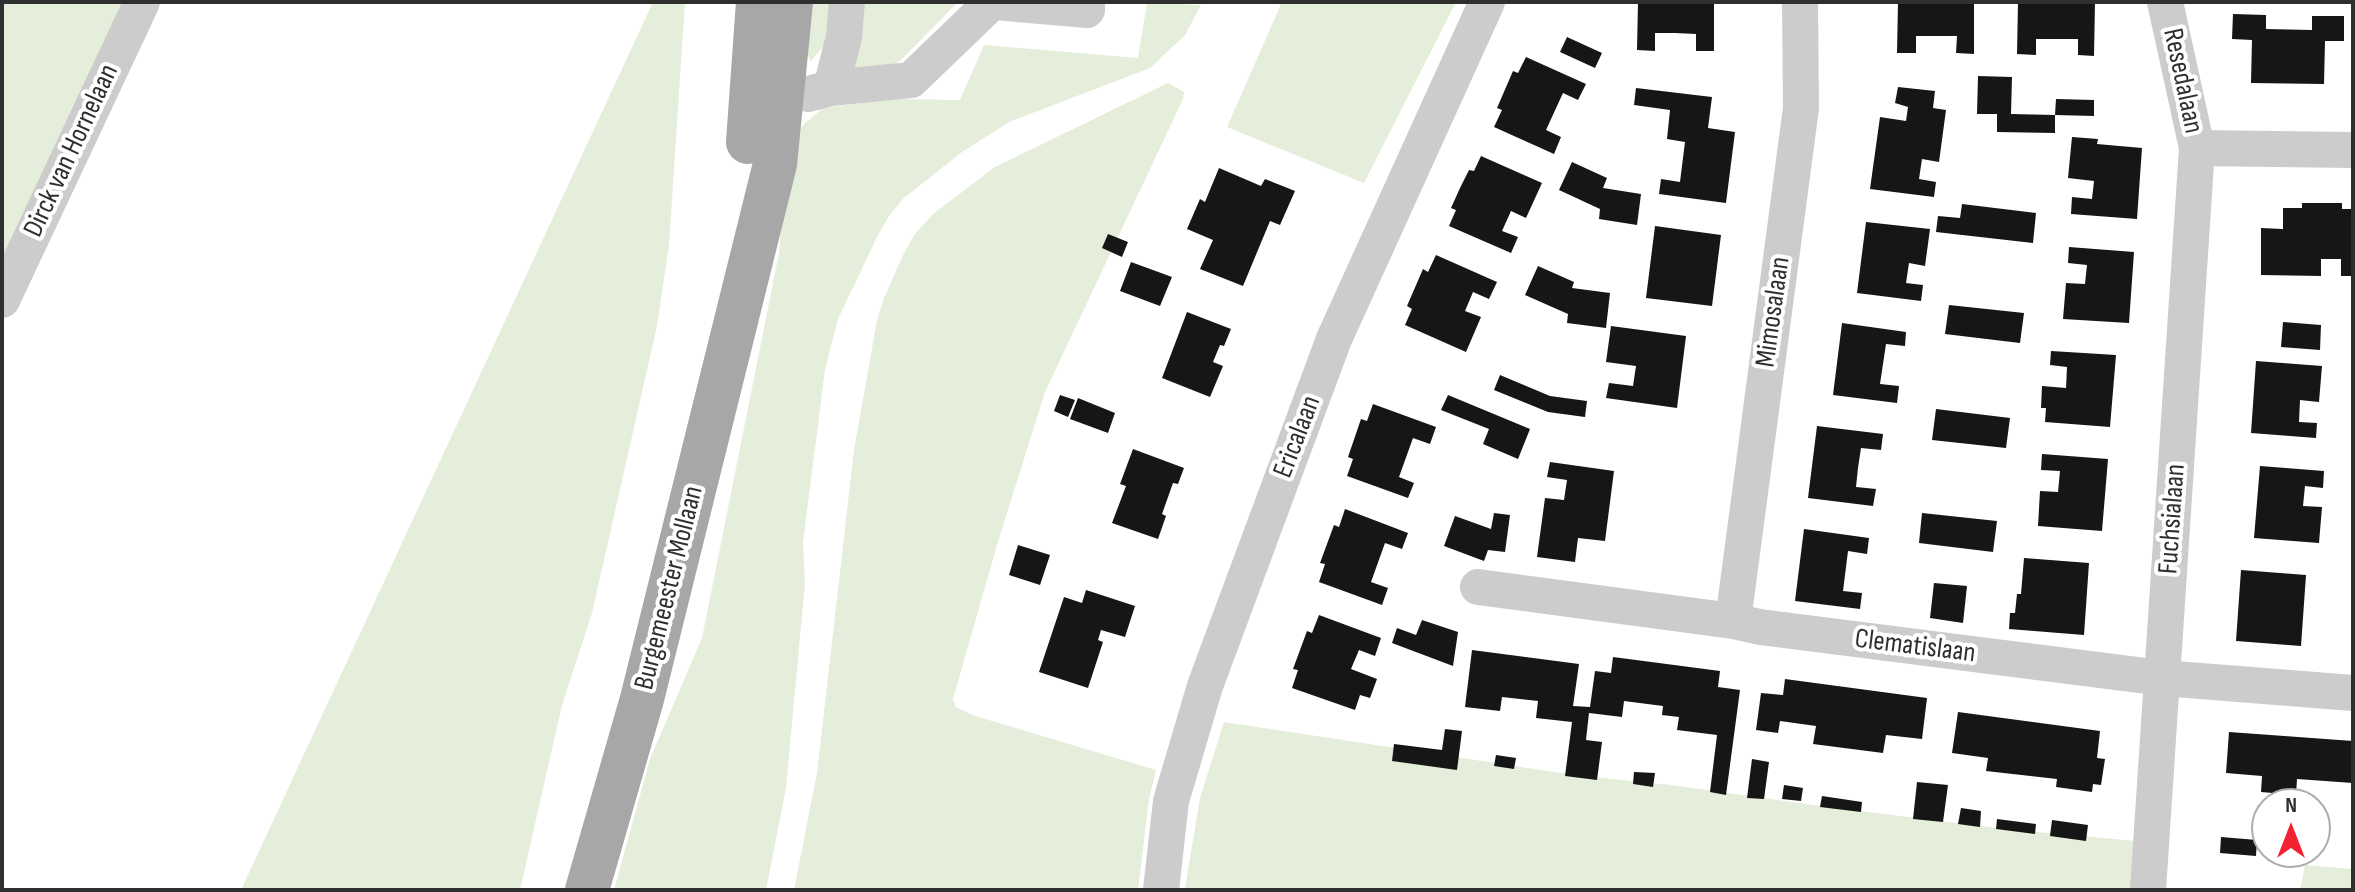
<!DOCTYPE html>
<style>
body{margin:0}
#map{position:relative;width:2355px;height:892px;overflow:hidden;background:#fff;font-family:"Sofia Sans Condensed",sans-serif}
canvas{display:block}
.frame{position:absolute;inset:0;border:4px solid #2f2f2f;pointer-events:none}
.north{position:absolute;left:2251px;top:788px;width:80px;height:80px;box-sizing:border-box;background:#fff;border:2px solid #acacac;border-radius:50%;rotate:0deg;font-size:22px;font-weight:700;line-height:32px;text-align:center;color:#2f2f2f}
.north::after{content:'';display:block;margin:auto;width:28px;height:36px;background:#f52234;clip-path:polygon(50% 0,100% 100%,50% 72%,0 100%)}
</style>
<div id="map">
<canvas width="2355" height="892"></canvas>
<div class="frame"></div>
<div class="north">N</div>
</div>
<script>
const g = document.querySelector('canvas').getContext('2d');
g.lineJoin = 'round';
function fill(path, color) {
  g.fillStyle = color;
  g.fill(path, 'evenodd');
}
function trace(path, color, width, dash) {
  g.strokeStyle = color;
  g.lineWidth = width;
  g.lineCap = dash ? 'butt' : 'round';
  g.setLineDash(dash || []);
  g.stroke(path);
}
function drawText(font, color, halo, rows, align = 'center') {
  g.font = font + ' "Sofia Sans Condensed",sans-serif';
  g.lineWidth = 8;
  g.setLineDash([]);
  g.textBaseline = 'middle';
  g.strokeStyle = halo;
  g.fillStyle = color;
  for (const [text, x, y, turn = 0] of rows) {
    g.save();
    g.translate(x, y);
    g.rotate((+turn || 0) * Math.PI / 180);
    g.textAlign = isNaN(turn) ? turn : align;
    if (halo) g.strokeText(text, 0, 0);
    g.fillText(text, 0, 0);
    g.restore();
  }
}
const green = new Path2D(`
 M2,2H130L2,266Z
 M653,2H685L669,245L657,326L592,613L562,705L520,890H241Z
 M799,2H834L832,36L811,61L796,38Z
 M856,2H958L900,61L875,73L851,71Z
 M1282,2H1456L1364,183L1227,127Z
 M1147,3L1201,5L1185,35L1150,68L1009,122L962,152L904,198L889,216L878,235L838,319L825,369L803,543L805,583L786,788L766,890H614L650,759L702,638L779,253L787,143L805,123L823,108L895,99L960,100L984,45L1138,58Z
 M1168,83L1184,92L1183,99L1045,392L997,545L953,699L956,707L972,715L1156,770L1149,799L1138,890H794L817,773L854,450L877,320L884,298L904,253L915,234L933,214L995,167Z
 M1224,722L1574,775L1671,785L1827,807L2014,830L2136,841L2134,890H1210L1185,888L1200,798Z
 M2305,865L2353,869V890H2300Z`);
const building = new Path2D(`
 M1638,2H1714V51H1696V34L1675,33H1655V51L1637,50Z
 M1898,2H1974V54L1956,53L1957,36H1916V53H1897Z
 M2018,2H2095L2094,56L2078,55V39H2036V55L2017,54Z
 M2233,14L2266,15V29L2312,30V16H2344V41H2325L2324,84L2251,83L2252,40L2232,39Z
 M1567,37L1602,53L1595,68L1560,52Z
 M1526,57L1586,84L1578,100L1563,93L1546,130L1561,137L1554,154L1494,127L1502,110L1497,108L1513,71L1518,73Z
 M1978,76L2012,77L2011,114L2055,115L2056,99L2094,100V116L2055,115V133L1997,132V114H1977Z
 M1898,87L1935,91L1933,108L1946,110L1939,162L1922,159L1919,179L1936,182L1934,197L1870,189L1880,117L1906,121L1908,107L1895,103Z
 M1636,88L1712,97L1708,128L1735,132L1726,203L1659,194L1661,179L1680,182L1685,142L1667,139L1670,110L1634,105Z
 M2072,137L2098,139L2097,144L2142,148L2137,219L2071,214L2072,197L2092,199L2094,181L2068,178Z
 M1481,156L1542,183L1526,218L1511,211L1502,231L1518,237L1511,253L1449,226L1456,210L1451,208L1460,188L1469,170L1474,171Z
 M1572,162L1607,178L1603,188L1641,194L1637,225L1599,219L1600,209L1559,190Z
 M1219,168L1261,186L1265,179L1295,191L1280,225L1270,221L1243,286L1200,269L1213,240L1187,229L1200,199L1205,202Z
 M2302,203H2342V209H2353V276H2341V259H2321V276L2261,275V228L2283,229V208H2302Z
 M1962,204L2036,213L2033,243L1936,232L1938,216L1960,218Z
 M1866,222L1930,229L1925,266L1909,263L1906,283L1923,285L1921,301L1857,293Z
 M1655,226L1721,235L1712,306L1646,298Z
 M1108,234L1128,242L1122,257L1102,248Z
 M2069,247L2134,252L2129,323L2063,319L2066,283L2085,284L2087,265L2068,263Z
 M1436,255L1497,282L1489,299L1473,292L1465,311L1481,317L1466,352L1405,325L1412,309L1407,306L1423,269L1428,272Z
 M1131,262L1172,277L1160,306L1120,291Z
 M1538,266L1574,282L1572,288L1610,293L1606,328L1567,323L1568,314L1525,295Z
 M1949,305L2024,313L2020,343L1945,334Z
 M1187,312L1231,329L1224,346L1220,345L1213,362L1223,366L1210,397L1162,378Z
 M2283,322L2321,325L2320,350L2281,347Z
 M1842,323L1906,332L1905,346L1886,344L1880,384L1899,386L1897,403L1833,395Z
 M1611,326L1686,336L1677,408L1606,398L1609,383L1633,386L1636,366L1606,362Z
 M2051,351L2116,355L2110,427L2045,422L2046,408H2041L2042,386L2066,388L2067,367L2050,365Z
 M2256,361L2322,366L2319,402L2300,400L2299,422L2317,423L2316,438L2251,433Z
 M1500,375L1550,396L1587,401L1585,417L1548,412L1494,390Z
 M1060,395L1075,400L1068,417L1054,411Z
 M1448,395L1530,429L1518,459L1483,444L1489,429L1441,410Z
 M1078,398L1115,413L1108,433L1070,419Z
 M1373,404L1436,427L1430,444L1413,438L1399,477L1414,483L1408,498L1347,476L1353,459L1348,457L1361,419L1367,421Z
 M1936,409L2010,418L2006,448L1932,440Z
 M1817,426L1883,434L1881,450L1861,448L1858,468L1856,487L1876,489L1873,506L1808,498Z
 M1133,449L1184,468L1178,484L1173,483L1162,514L1166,516L1158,539L1112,523L1126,486L1120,484Z
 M2042,454L2108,459L2102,531L2038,526L2040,491L2058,492L2060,471L2041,470Z
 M1550,462L1614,471L1605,541L1578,538L1575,562L1537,557L1545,498L1564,500L1567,480L1547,477Z
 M2260,466L2324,471L2323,488L2305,486L2303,506L2322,507L2319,543L2254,538Z
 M1345,509L1408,533L1402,549L1385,543L1371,582L1388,588L1382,605L1319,582L1325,564L1320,563L1334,525L1339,527Z
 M1494,513L1510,515L1505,552L1488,550L1484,561L1444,546L1455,516L1491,529Z
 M1922,513L1997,521L1993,552L1919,543Z
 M1804,529L1869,538L1867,554L1848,551L1843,591L1862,593L1860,609L1795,601Z
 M1018,545L1050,555L1040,585L1009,575Z
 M2024,558L2089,563L2084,635L2009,629L2010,613H2015L2017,594H2021Z
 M2241,570L2306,575L2301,646L2236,641Z
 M1934,583L1967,586L1963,623L1930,618Z
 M1086,590L1135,606L1125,637L1101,630L1098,640L1103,642L1088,688L1039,672L1064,597L1082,603Z
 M1319,615L1381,638L1375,656L1359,650L1351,669L1377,679L1370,698L1360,695L1355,710L1292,688L1298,670L1293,669L1307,631L1312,633Z
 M1422,620L1458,632L1453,666L1392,643L1397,628L1416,635Z
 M1472,650L1579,664L1573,706L1590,707L1595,671L1611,673L1613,657L1720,671L1718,687L1740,690L1726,795L1710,792L1717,735L1677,730L1679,717L1662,715L1663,706L1624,701L1622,717L1589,713L1586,740L1602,742L1597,780L1565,776L1572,722L1536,718L1538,701L1502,697L1500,711L1465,707Z
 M1785,679L1927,698L1922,739L1886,735L1883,753L1813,744L1816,726L1780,721L1778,733L1756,730L1761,693L1783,695Z
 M1958,712L2100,731L2097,758L2105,759L2101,785L2093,784L2092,792L2056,787L2057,779L1986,771L1988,758L1952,753Z
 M1445,729L1462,731L1457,770L1392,761L1394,744L1442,750Z
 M2229,732L2353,741V783L2297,779L2296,795L2261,792L2262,776L2226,773Z
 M1496,755L1516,758L1514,769L1494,766Z
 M1752,759L1769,762L1764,799L1747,798Z
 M1634,772L1655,773L1653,787L1633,784Z
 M1917,782L1948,785L1943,822L1913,819Z
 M1784,785L1803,788L1801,801L1782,799Z
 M1822,796L1862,802L1861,812L1820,807Z
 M1961,808L1981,811L1980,827L1958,824Z
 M1997,819L2036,824L2035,834L1996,829Z
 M2052,820L2088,825L2086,841L2050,836Z
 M2221,837L2257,840L2256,856L2220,853Z
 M2272,852H2311V861L2272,858Z`);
const minor = new Path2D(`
 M995,2L1087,10V2
 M2165,2L2197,148L2353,150
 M831,88L911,80L992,2
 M808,94L831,88L844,37L847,2
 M2,300L142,2
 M1478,587L1733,621L1760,627L2162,678L2353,693
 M1733,621L1801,108L1800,2
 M1161,890L1171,801L1205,686L1334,339L1487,2
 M2148,890L2197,148`);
const major = new Path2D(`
 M748,142L758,2
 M587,890L642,699L775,164L791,2`);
const streetNames = [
 ["Resedalaan",2182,81,78],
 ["Dirck van Hornelaan",72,151,-65],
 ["Mimosalaan",1774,312,-82],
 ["Ericalaan",1298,437,-69],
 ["Fuchsialaan",2173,519,-86],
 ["Burgemeester Mollaan",670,588,-76],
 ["Clematislaan",1915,647,7]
];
fill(green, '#e5eddb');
fill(building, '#161616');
trace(minor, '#ccc', 36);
trace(major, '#a7a7a7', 44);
drawText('28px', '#2f2f2f', '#fff', streetNames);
</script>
